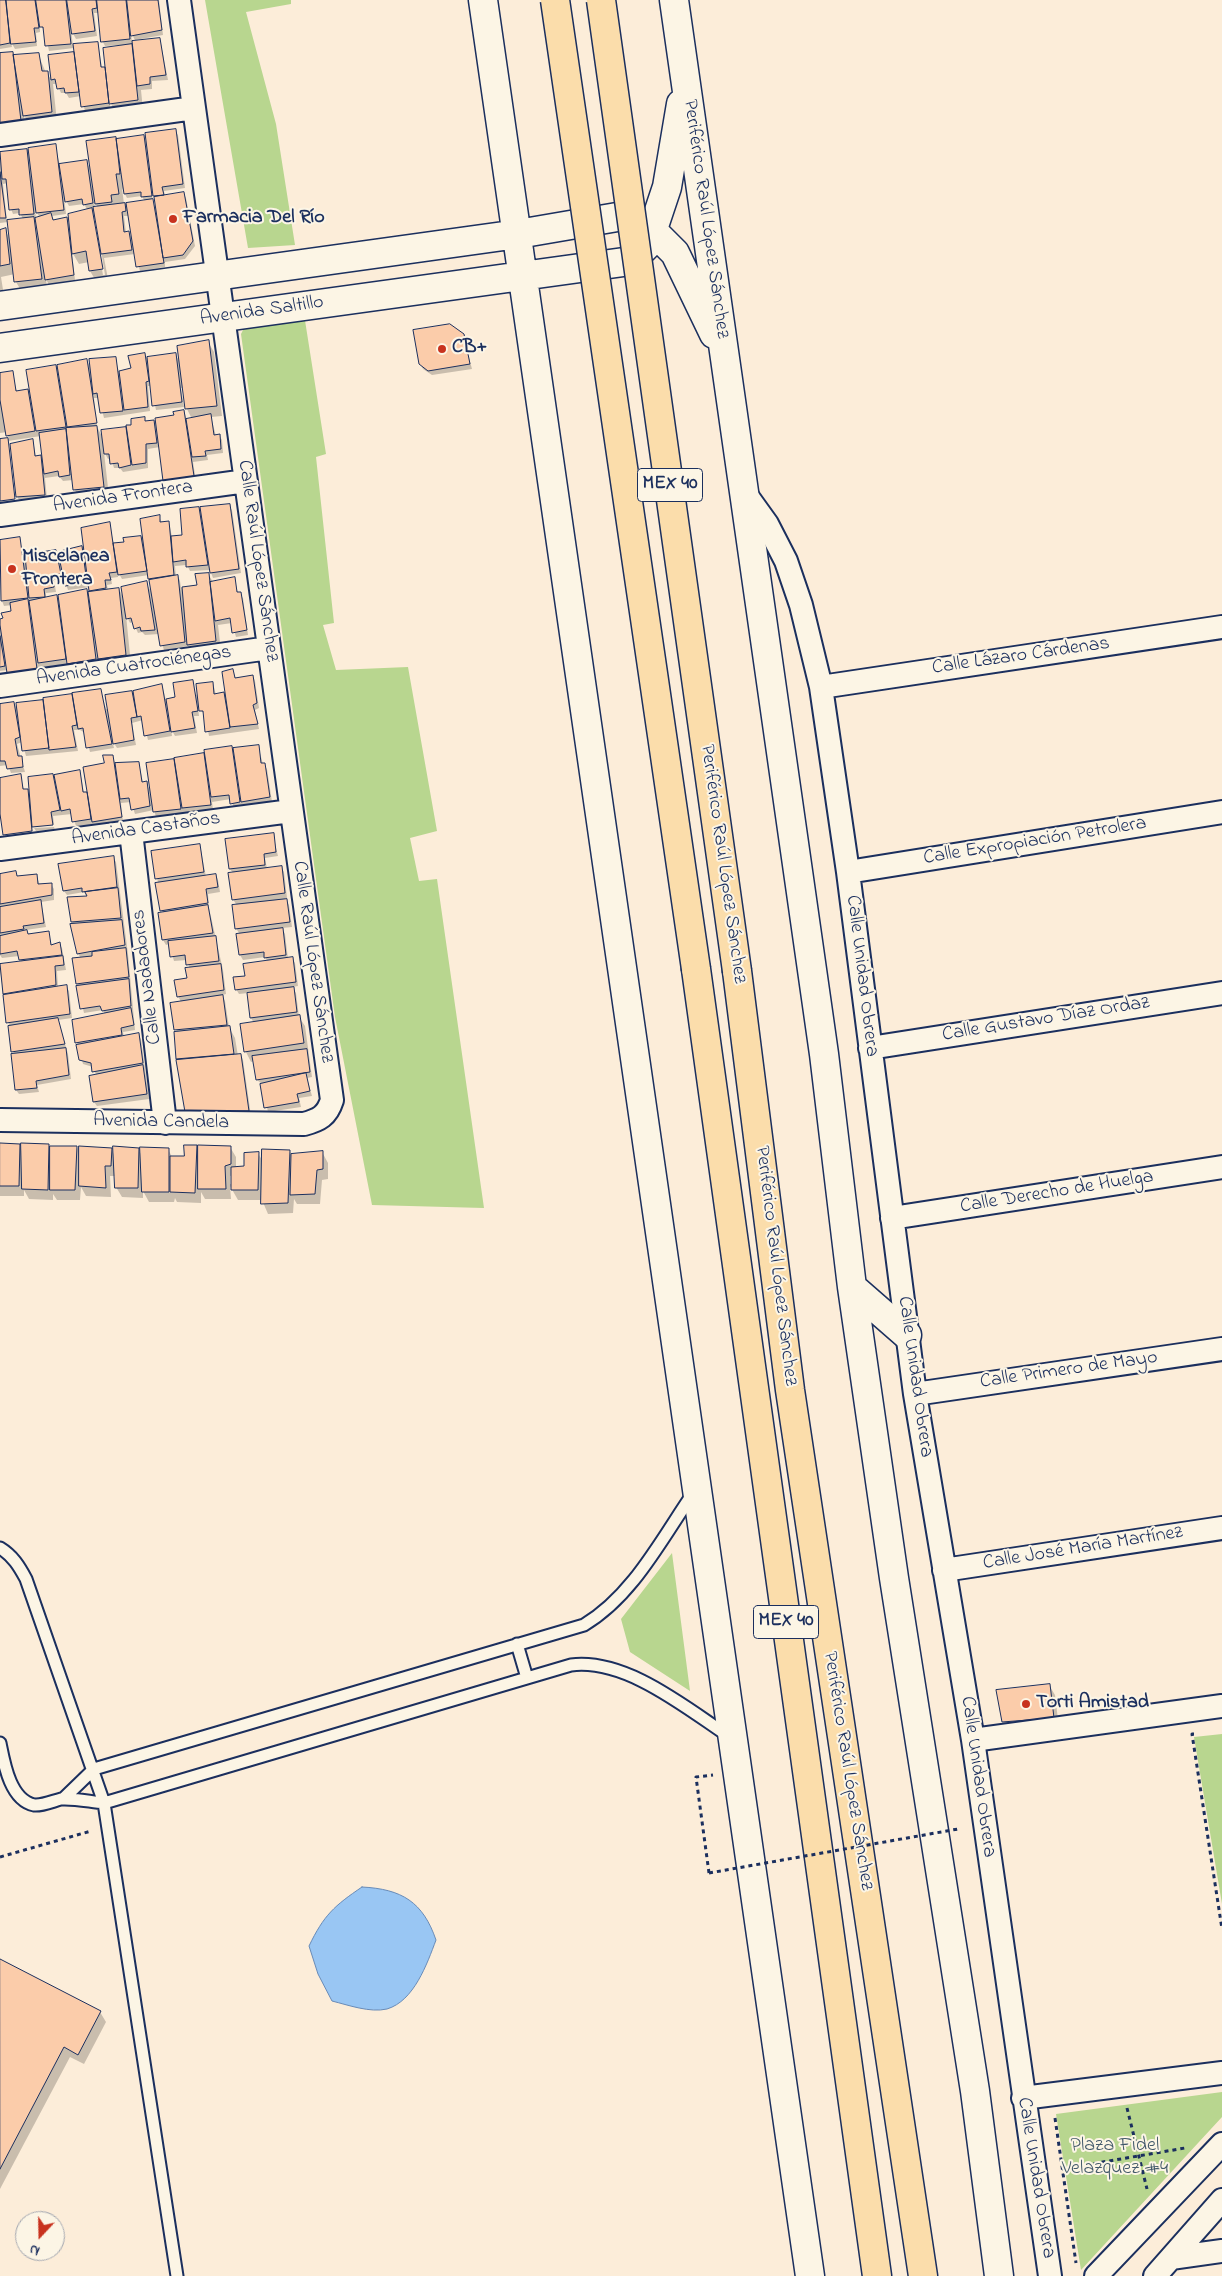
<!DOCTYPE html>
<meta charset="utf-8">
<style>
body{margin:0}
#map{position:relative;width:1222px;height:2276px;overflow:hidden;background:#fcedd9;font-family:"Indie Flower",sans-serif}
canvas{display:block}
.north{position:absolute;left:15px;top:2211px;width:50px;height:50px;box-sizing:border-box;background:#fcf5e5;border:1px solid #a2a6af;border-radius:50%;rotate:201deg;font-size:14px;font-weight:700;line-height:20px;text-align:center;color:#1b2f5e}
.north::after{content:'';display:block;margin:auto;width:18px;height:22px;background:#c8321e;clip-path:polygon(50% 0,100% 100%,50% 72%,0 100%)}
</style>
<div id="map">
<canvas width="1222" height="2276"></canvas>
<div class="north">N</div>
</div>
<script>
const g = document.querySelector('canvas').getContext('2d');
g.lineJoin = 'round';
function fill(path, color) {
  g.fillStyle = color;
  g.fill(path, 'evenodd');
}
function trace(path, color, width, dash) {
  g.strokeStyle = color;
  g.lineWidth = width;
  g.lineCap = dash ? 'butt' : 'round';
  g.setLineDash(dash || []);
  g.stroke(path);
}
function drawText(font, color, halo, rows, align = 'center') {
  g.font = font + ' "Indie Flower",sans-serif';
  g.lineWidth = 4;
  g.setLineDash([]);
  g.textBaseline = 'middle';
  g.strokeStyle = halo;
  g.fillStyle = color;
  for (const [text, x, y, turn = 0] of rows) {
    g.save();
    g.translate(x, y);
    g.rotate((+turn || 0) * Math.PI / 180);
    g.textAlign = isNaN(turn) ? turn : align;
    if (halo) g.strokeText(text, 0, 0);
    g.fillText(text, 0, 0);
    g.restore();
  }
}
const green = new Path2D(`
 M205,0H291V4L246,12L276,124L295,245L248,248Z
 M304,314L326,454L316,457L334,623L323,625L336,670L408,667L437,831L410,838L419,881L437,879L484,1208L372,1205L335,1017L241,334L247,322Z
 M672,1553L690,1691L630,1652L621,1619Z
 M1222,1734V1904L1194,1737Z
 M1222,2092V2117L1081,2270L1056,2114Z`);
const water = new Path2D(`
 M362,1887C402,1889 423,1902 436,1940C427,1964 414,2001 387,2009C370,2013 348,2005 332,2001L318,1974L309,1946C324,1915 334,1906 362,1887Z`);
const shadow = new Path2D(`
 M0,0H159L163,35L135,40L131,33L132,42L160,39L168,80L152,81V89L141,90L143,110L117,114L110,102V108L85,111L81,96L69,98L66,93H61L57,84H53L57,122L30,126L24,115L26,131L0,134V54L14,57L38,54L46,73L52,80L49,56L75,53L74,48L49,51L45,31L40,25V32L36,33L37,46L15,49L11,42L12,47L0,49ZM94,13H99L103,42L105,46L120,45L107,73L102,68L98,43L73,46L71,30L76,39L97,36Z
 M175,131L178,135L185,188L164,191L165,197L184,194L186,198L195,246L185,259L165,262V267L140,271L135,254L104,258L108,279L96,281L90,271L89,262L79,264L72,252L75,280L49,285L46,279L47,289L22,292L16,282L15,274L1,277L4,296H0V231L5,230L10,239L8,222L0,223V153L55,146L60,165L86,161L91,170L116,140L143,136L148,145ZM8,183L11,209L13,214L20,213L23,219L7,221L3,184ZM122,188L127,198L142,196L145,202L124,204ZM153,192L156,198L158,210L152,201ZM64,197L69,206L84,204L88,211L70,226L66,219L54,221L52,216L66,214ZM94,200L98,208H95ZM35,209L40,218L36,219ZM124,216H129L133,239L128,232L126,233ZM93,219H96L105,275H103Z
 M463,334L472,369L432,375L423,369L420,363Z
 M208,342L214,352L222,416L211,417L216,436L219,435L222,440L223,453L207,455L208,460L193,462L196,481L167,485L164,481L160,447L148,449V468L123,472L120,468H114L111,458L108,459L104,452L109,497L80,500L75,490L73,480L63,481L59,476L45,478L47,499L20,502L16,494L17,504L10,444L33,440L36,457L43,456L41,436L8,441L14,504L0,506V440L9,439L7,432L0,433V375L12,373L17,392L30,390L27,371L87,361L91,368L115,358L119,372L132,369L144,354L147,358L175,354L181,364ZM148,386H151L156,410L184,407L181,388H184L187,409L192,419L187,420L184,411L175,416L156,421L146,422L144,418L127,428L102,431L103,438L97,427L94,398H99L104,418L150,411Z
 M229,506L232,510L241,573L213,578L210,570L190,571L187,565L175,566L176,577L178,576L180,581L181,588L199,586L208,574L213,582L234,578L238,593L243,598L248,635L236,637L232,623L218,625L221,651L194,655L188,646L164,650L159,634L145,635L142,632L138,633L133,622L130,623L126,615L131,665L105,668L100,660L101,669L74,673L68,664L41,667L42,679L14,683L8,670L0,671V620L12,612V605L4,606L2,601L0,541L19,538L25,564L55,552L60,561L59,553L84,546L109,524L114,544L125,543V539L143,537L159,516L162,523L169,522L172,537L184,536L181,510ZM118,572L122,579L149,575L152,593L146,583L124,599L119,589L108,591L107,585L112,584L111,578L118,577ZM64,578L68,590L90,587V598L86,591L60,603L56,596L46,598V593L56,592L54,580Z
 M233,671L236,679L253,676L255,681L259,708L255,710L259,729L209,736L205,715L198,707L199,716H194L197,733L175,736L171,729L172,736L148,740L143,720L132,723L136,745L117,748L112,740L114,748L90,752L85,733L80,730H74L78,751L26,756L22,742L17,744L25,772L11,773L8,765L0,766V705L14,703L19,712L18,704L101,691L106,709H108L106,696L162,685L166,700L176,698L192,681L196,695L213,683L216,695L226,693Z
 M258,746L263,764L267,769L272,802L234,808L231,799L212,802L213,810L156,817L154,810L135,814L131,802L121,803L123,822L76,826L72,814L53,816L54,824L34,827L32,824L33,835L7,839L4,834L2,819H0V780L20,775L24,790H27L31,797L29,778L80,771L84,793H89L112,756L116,765L139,763L143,783H146L150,790L147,764L205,754V751Z
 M54,827L55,830L36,831L34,828Z
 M273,835L278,856L265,858L267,869L281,867L284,872L287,898H285L289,905L292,927L282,928L285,934L288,959L292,958L295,963L298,986L292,987L296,993L299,1017L305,1026L312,1077L307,1078L312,1096L299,1098L301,1107L268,1112L262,1084L257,1080L254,1061L251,1062L246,1052L254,1023L251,1018L248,993L239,994L236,989L246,977L268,962L265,957L243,960L240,955L237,935H240L236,928L237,906L233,899V873L230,869Z
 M200,845L206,877L216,875L218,880L220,892L208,894L209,908L223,970L226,994L222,995L225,1001L229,1027L235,1038L238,1056L241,1055L243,1060L251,1116L189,1117L177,1058V1033L171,1004L181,1002L178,996L188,979L190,969L187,960L174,961L169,944L166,945L163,940L159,914H163L153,852Z
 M113,858L116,862L128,954L135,1030L123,1032L124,1037L138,1035L141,1039L149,1099L97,1106L94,1102L97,1077L93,1067L83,1064L77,1042L105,1015L103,1010L84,1013L77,984L81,959L78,953L72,921L87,897L84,892L67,895L64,891Z
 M15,873L18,877L36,875L40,885L51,884L54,889V900L41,902L46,927L26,930L29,935L48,932L52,946L59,944L62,948L66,970L57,971L58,988L66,987L69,991L72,1018L58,1020L68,1054L71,1079L37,1085L39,1092L19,1094L16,1090L14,1055L0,971V965L21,962L19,956L2,958L0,955V875Z
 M0,1144L19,1145L22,1151L48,1146L51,1151L77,1147L80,1153L111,1149L115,1156L138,1150L142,1155L168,1149L172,1157H185V1146L230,1147L236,1157V1168H245L258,1153L263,1162L290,1151L292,1155L322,1152L328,1163V1179L322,1180L320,1204H297L294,1199L293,1213L268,1214L262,1200H238L230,1186L231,1199H205L201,1192V1203L177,1202L175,1198L174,1202H149L143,1191V1198L122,1197L116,1187V1176H110L111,1197L86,1196L81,1187L80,1200H57L53,1194V1200L29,1199L24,1190V1196H0ZM233,1175L232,1184H230V1176Z
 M1049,1685L1055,1695L1059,1728L1009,1732L1003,1722Z
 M0,1960L100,2012L106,2022L84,2064L70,2057L0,2189Z`);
const building = new Path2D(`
 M0,0H6L10,43L0,45Z
 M6,0H35L39,28H34L36,42L11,44Z
 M36,0H66L71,44L45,46L43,27H40Z
 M67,0H96L97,8L92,9L95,31L72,34Z
 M97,0H126L130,39L101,42Z
 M127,0H158L162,30L131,36Z
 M160,38L166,75L150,77V84L137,86L132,41Z
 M98,42L101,67H105L109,103L81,107L73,44Z
 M132,44L138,100L109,104L103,48Z
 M13,52L21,121L0,123V53Z
 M74,52L79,92L65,93L64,88L57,89L55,79L51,80L48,55Z
 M39,53L42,71H48L52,112L23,116L13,55Z
 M176,129L183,184L162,187L164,195L153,196L145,133Z
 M144,135L152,196L141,197V192L124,194L116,139Z
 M116,137L120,174H116L119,194L111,195L112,202L95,204L86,141Z
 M56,144L64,210L36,213L28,148Z
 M27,149L34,214L19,215V209L9,210L6,179H2L0,152Z
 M87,160L93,203L83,205L82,199L65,202L59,164Z
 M0,172L6,218H0Z
 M184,192L193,241L183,255L163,258L154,197Z
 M153,199L164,263L136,267L126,203Z
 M125,203L126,211L122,212L124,232L129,231L132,250L101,254L93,207Z
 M92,208L103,269L89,271L86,251L72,254L68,214Z
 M51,213L53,220L67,217L74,275L45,280L35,218Z
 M34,217L42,279L14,282L7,220Z
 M6,228L10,264L0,266V230Z
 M450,324L464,334L470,364L428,371L419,364L413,330Z
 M209,340L217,406L185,409L177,346Z
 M145,353L149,381L146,382L148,407L124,410L119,371L131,368L128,356Z
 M176,353L182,402L152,406L147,357Z
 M116,357L123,411L100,413L97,393L93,394L89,359Z
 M87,359L97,423L67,427L57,365Z
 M56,365L66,427L36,431L26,370Z
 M13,371L16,391L28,389L35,431L6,436L0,400V373Z
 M184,410L194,476L163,481L155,418L174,415L173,412Z
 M211,414L214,435L220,434L221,449L205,451L206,456L192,457L186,419Z
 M145,417V421L154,420L157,443L146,444V463L132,465L126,425H131V419Z
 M97,426L104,487L73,490L66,428Z
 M126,427L131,465L119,468L118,463L110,464L109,454H104L101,430Z
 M66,429L70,475L59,477L58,471L44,474L39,433Z
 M8,438L15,499L0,501V439Z
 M33,439L35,456L41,455L45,495L16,497L10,444Z
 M230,504L239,569L210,573L200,507Z
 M199,507L208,565L186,567V560L173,562L171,536L182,535L180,509Z
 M160,515V522L169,521L174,575L148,579L140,519Z
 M110,522L117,572L109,573L111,580H105L106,588L89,591L81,528Z
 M141,536L147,571L118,575L113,543L124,542L123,538Z
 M20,537L28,598L1,601L0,540Z
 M82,546L87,583L65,586L58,552Z
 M56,550L61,574L53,575L54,587L44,589L45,597L29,598L25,555Z
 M209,573L216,641L187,645L182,587L197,585L195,574Z
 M178,575L185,642L160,646L149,580Z
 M235,577L237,592H241L247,630L232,633L230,618L215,621L210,582Z
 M147,581L155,630L141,631L140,627L134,629L131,618L126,619L121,587Z
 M119,588L126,655L98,659L88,592Z
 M87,589L96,659L67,664L58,595Z
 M57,595L66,659L38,663L29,601Z
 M28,599L37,669L7,673L0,625V619L3,618L1,613L11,611L10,603Z
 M0,636L5,666L0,667Z
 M233,669L235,678L253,675L257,703L253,705L258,724L230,727L222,672Z
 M193,680L198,711L192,712L195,728L171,732L166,699L175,697L173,683Z
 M213,682L214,694L224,692L230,728L205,732L203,711H199L196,684Z
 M162,684L170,731L144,736L141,716L137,717L133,691Z
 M101,689L112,744L86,748L83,728L78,729L72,693Z
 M132,691L137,717L131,718L134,740L113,744L105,695Z
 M72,694L77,725L72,726L76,747L49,750L43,698Z
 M43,700L49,748L22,751L16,703Z
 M14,702L20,737L15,739L18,756H22L23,767L7,769L5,761H0V704Z
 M259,745L261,763H265L270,797L241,802L233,748Z
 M232,746L240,802L230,804L229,795L211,797L204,750Z
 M204,753L211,805L182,808L174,758Z
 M103,755H113L122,817L92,822L83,767L104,763Z
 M174,759L181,809L153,812L146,763Z
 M139,762L142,782L147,781L150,806L131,810L129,798L120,799L115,763Z
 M80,770L83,792H87L91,819L72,822L70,809L61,811L54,775Z
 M21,774L23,789H28L32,831L3,835L0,814V778Z
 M53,774L60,810L51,812L53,825L32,827L28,777Z
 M274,833L276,852L264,854L265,865L229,869L225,839Z
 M200,844L204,872L155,879L151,851Z
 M114,856L117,887L82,892V888L63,891L58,864Z
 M282,866L285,893L232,900L228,873Z
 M16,871L17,876L37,874L38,884L52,883V895L0,904V874Z
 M216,874L218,887L206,889L208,903L160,911L155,883Z
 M118,888L121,918L71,922L67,897L87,896L85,892Z
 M287,899L290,922L235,929L232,905Z
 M41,900L44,923L23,926L24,929L0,933V907Z
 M208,905L213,933L162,940L158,913Z
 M122,920L125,945L77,954L70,924Z
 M283,928L286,955L264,958V952L239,955L236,934Z
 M27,930L28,934L49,931L51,945L60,942L62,955L19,960L17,951L0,954V936Z
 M216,936L219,961L186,965L185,955L170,957L168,941Z
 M126,948L129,977L76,984L72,958L92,956V952Z
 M63,956L64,965L55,966L56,985L3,994L0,964Z
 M293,957L296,982L235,990L233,977L245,976L243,964Z
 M221,964L224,990L177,997L174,980L187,978L185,968Z
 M129,979L131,1006L102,1011L100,1006L80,1009L76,986Z
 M67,985L70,1014L6,1023L3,995Z
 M294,987L297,1012L250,1018L247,993Z
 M223,995L227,1025L174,1030L170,1003Z
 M131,1008L134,1025L121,1028L122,1035L75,1043L72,1020Z
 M300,1015L304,1043L244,1052L240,1024Z
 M58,1018L65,1044L11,1052L8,1026Z
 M230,1026L234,1054L176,1059L174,1032Z
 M139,1033L143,1063L92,1072L91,1063L79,1060L76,1045Z
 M66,1048L69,1075L36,1081L37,1088L15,1090L11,1054Z
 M307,1049L310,1072L256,1080L252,1056Z
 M241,1054L249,1111L185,1112L176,1060Z
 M143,1065L147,1094L93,1102L89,1076Z
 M306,1073L310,1091L297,1094L299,1102L264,1108L260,1084Z
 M0,1143L20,1144L19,1186H0Z
 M21,1143L49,1144L48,1190L22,1189Z
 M184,1145H197L195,1193L170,1192V1156H184Z
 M198,1145L231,1146V1164L225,1166L226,1189H198Z
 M50,1146H77L75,1190H50Z
 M79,1146L112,1148L111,1166H105L106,1188L79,1186Z
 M113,1146L139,1148L138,1188H115Z
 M140,1147L169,1148V1192H142Z
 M262,1149L290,1150L288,1203L261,1204Z
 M323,1151V1169L317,1170L315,1194L290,1195L291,1154Z
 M259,1152L258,1190H231V1167L244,1166V1153Z
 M1050,1684L1054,1718L1002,1722L996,1690Z
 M0,1959L101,2011L78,2055L64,2047L0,2169Z`);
const path = new Path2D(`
 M1194,1734H1192L1222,1929
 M0,1857L91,1831
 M709,1873L696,1777L713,1775
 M1127,2108L1147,2189
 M1055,2118L1076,2263
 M1062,2169L1185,2148`);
const lane = new Path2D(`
 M0,1548C13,1556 19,1566 26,1579L104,1803L177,2276
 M517,1644L527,1678
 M0,1743C4,1763 10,1800 34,1805C42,1806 53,1801 61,1799C75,1798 91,1802 104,1803L571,1665C626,1658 686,1708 730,1737
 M63,1799L94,1769L584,1625C633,1596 662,1538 694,1492`);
const street = new Path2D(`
 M0,135L194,108
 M744,492L767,524L786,561L801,605L821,687L848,872L915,1394L973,1740L1050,2276
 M0,515L246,481
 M0,686L269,648
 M821,687L1222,627
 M131,832L165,1123
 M0,849L291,811
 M848,872L1222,812
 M870,1048L1222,993
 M0,1120L304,1124C319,1120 327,1116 332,1100L179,0
 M892,1218L1222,1167
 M915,1394L1222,1349
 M944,1570L1222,1528
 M973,1740L1222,1706
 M1023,2098L1222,2073
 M1171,2258L1222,2251
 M1096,2276L1222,2144
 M1155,2276L1222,2200`);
const secondary = new Path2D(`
 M483,0L810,2276
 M674,0L824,1054L852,1287L894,1578L975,2091L999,2276
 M0,306L518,234L623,216L652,230L675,253L714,334
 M0,348L631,261L648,244L667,187L681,104
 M852,1287L907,1335`);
const highway = new Path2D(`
 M696,969L877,2276
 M737,971L790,1390L923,2276`);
const pathBridge = new Path2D(`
 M709,1873L958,1829`);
const highwayBridge = new Path2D(`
 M555,0L696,969
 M601,0L737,971`);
const markers = [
 [173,219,5,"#c8321e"],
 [442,349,5,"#c8321e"],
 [12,569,5,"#c8321e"],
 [1026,1704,5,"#c8321e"]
];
const shields = [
 [670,485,65],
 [786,1622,65]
];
const shieldNames = [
 ["MEX 40",670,485],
 ["MEX 40",786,1622]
];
const poiNames = [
 ["Farmacia Del Río",183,219],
 ["CB+",452,349],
 ["Miscelanea",22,558],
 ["Frontera",22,581],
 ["Torti Amistad",1036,1704]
];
const streetNames = [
 ["Periférico Raúl López Sánchez",705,219,82],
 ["Avenida Saltillo",262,312,-8],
 ["Avenida Frontera",123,498,-8],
 ["Calle Raúl López Sánchez",257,561,82],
 ["Calle Lázaro Cárdenas",1021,657,-8],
 ["Avenida Cuatrociénegas",134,667,-8],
 ["Avenida Castaños",146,830,-8],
 ["Calle Expropiación Petrolera",1035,842,-9],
 ["Periférico Raúl López Sánchez",722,864,82],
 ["Calle Raúl López Sánchez",312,962,82],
 ["Calle Unidad Obrera",861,976,83],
 ["Calle Nadadores",148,977,-97],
 ["Calle Gustavo Díaz Ordaz",1046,1020,-9],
 ["Avenida Candela",161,1123,1],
 ["Calle Derecho de Huelga",1057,1193,-9],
 ["Periférico Raúl López Sánchez",775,1266,83],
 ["Calle Primero de Mayo",1069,1371,-8],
 ["Calle Unidad Obrera",914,1377,82],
 ["Calle José María Martínez",1083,1549,-9],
 ["Periférico Raúl López Sánchez",847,1771,81],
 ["Calle Unidad Obrera",977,1777,82],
 ["Calle Unidad Obrera",1035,2178,81]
];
const parkNames = [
 ["Plaza Fidel",1115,2147],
 ["Velazquez #4",1115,2170]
];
fill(green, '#b8d68f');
fill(water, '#99c6f3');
trace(water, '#678ab7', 1);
fill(shadow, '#0003');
fill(building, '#fbccaa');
trace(building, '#1b2f5e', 1);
trace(lane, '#1b2f5e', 15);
trace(street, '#1b2f5e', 26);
trace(secondary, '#1b2f5e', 31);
trace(highway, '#1b2f5e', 31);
trace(path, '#1b2f5e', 3, [4, 4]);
trace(lane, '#fcf5e5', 11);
trace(street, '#fcf5e5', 22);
trace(secondary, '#fcf5e5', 28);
trace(highway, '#fbddab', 28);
trace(highwayBridge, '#1b2f5e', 31, []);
trace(pathBridge, '#1b2f5e', 3, [4, 4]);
trace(highwayBridge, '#fbddab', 28);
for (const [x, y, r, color] of markers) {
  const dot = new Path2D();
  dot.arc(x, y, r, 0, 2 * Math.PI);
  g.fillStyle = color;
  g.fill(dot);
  trace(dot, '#fcf5e5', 2);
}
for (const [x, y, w] of shields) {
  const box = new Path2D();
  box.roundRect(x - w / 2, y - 16.5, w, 33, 4);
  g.fillStyle = '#fcf5e5';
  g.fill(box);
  trace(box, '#1b2f5e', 1);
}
drawText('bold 19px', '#1b2f5e', null, shieldNames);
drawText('bold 20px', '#1b2f5e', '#fcf5e5', poiNames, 'left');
drawText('20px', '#1b2f5e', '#fcf5e5', streetNames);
drawText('20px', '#42596a', '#fcf5e5', parkNames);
</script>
